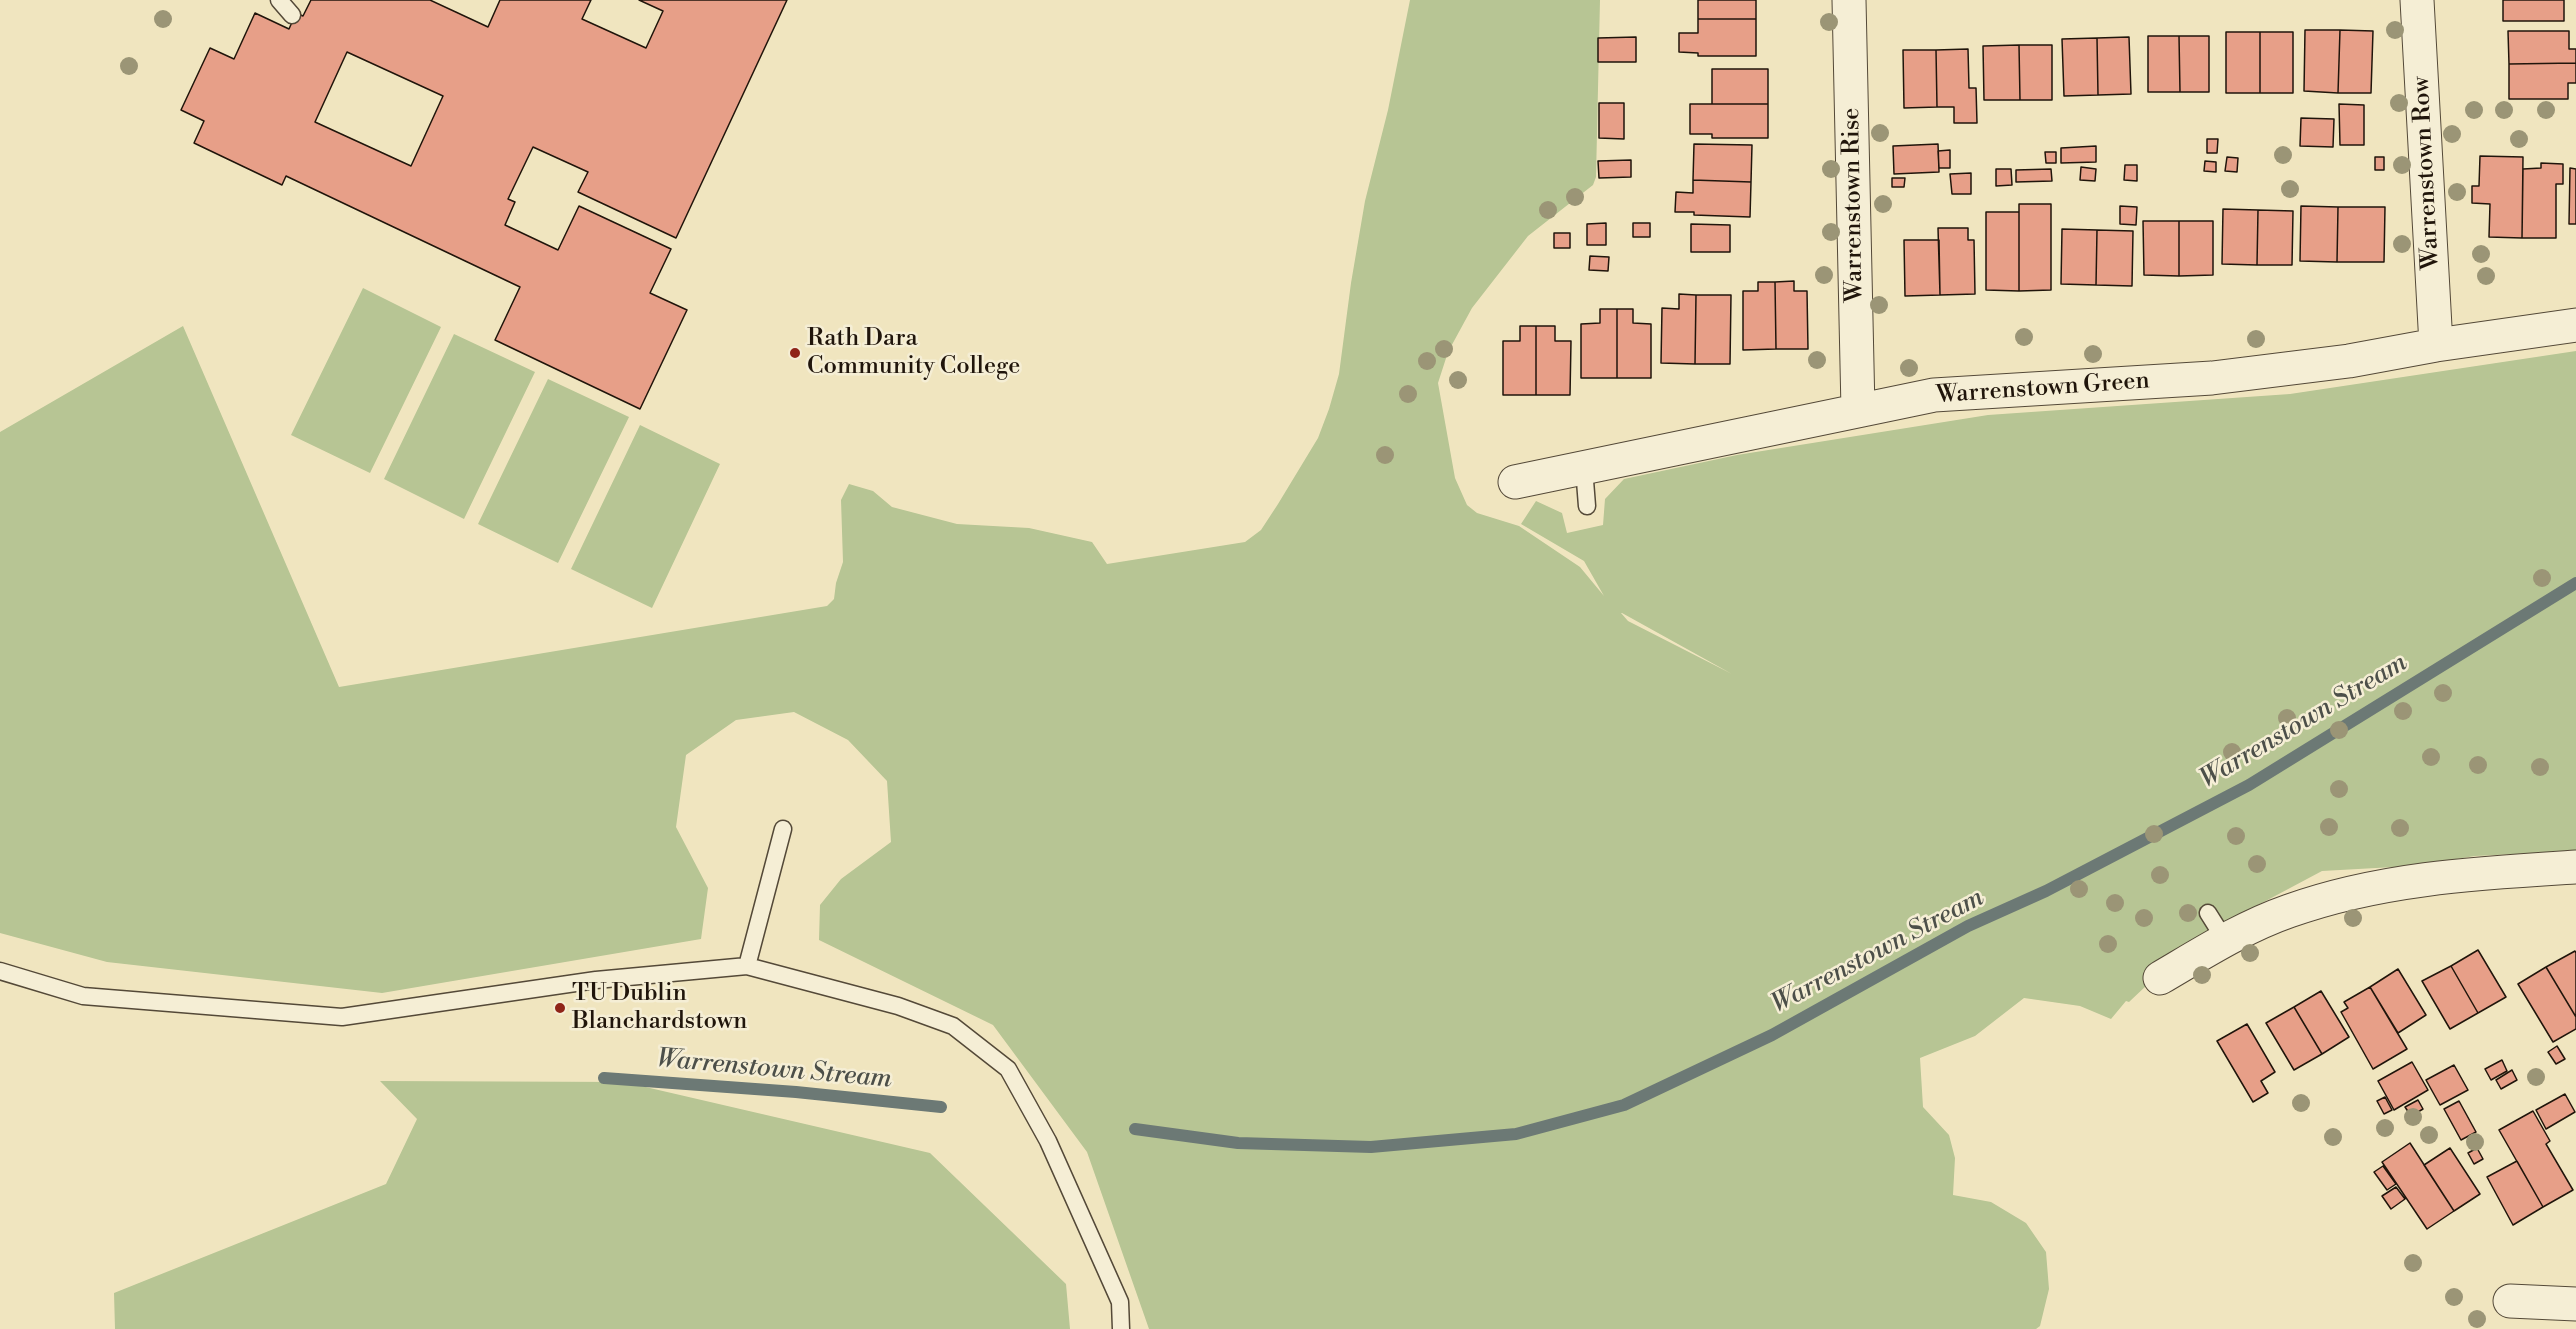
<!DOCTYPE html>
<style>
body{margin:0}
canvas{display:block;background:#f0e5bf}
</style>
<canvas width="2576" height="1329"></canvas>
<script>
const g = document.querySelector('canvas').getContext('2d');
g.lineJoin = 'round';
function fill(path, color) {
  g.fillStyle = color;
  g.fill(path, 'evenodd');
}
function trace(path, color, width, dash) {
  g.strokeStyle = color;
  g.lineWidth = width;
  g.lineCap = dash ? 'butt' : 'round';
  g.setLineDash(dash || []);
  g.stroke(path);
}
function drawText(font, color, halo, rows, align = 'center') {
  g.font = font + ' "Libre Bodoni",serif';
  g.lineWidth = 5;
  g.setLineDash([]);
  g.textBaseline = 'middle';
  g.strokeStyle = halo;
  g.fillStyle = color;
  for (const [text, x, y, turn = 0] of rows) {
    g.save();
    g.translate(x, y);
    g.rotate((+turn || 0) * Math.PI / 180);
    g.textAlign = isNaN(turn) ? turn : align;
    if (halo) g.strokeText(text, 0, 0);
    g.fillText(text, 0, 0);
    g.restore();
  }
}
const green = new Path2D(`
 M1410,0H1600L1596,177L1593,185L1528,236L1472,308L1448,352L1438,383L1455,478L1467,505L1477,513L1519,526L1580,567L1604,596L1584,561L1521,524L1536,501L1562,513L1567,533L1603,525L1605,499L1624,479L1737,455L1988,415L2290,394L2576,351V851L2475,856L2412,866L2322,871L2198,937L2129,1002L2126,1001L2111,1019L2080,1006L2024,998L1975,1036L1920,1058L1923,1107L1949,1135L1955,1158L1953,1195L1991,1202L2026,1223L2046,1252L2049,1289L2040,1326L2036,1329H1149L1087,1152L993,1025L819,940L820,905L841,879L891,842L887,781L848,740L794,712L736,720L686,755L676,827L708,888L701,939L382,993L107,962L0,933V432L183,326L339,687L827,606L834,599L836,583L843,562L841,500L849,484L873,491L892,507L957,524L1029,528L1092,542L1107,564L1245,542L1261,530L1278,504L1318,438L1329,409L1339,374L1351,283L1365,201L1388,110ZM1621,613H1622L1732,674L1628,621Z
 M363,288L441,327L370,473L291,435Z
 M454,334L535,372L464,519L384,479Z
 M548,379L629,417L558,563L478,524Z
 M640,425L720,464L652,608L571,569Z
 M380,1081L624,1082L930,1153L1066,1284L1070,1329H115L114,1293L386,1184L417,1119Z`);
const stream = new Path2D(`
 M604,1078L796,1092L941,1107
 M1135,1129L1238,1143L1371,1147L1516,1134L1624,1105L1772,1035L1968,926L2046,891L2249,785L2576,583`);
const building = new Path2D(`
 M311,0H430L488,27L500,0H591L582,19L646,48L663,11L639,0H787L676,238L578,192L588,172L533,147L508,199L515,202L505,225L558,250L579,206L671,249L650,293L687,310L640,409L495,340L520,287L286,176L282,185L194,143L204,121L181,110L210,48L234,59L255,13L289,29L296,13L303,16ZM347,52L443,96L411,166L315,122Z
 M1698,0H1756V19H1698Z
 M2503,0H2564V21H2503Z
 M1698,19H1756V56H1698V53L1679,52V33H1698Z
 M2305,30H2340L2338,93L2304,91Z
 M2340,30L2373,31L2371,93H2338Z
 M2508,31H2569V49H2576V63L2509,64Z
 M2226,32H2260V93H2226Z
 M2260,32H2293V93H2260Z
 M2148,36H2179L2180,92H2148Z
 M2179,36H2209V92H2180Z
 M1636,37V62H1598V38Z
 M2129,37L2131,94L2098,95L2097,38Z
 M2097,38L2098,95L2064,96L2062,39Z
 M2019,45H2052V100H2020Z
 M2019,45L2020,100H1984L1983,46Z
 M1968,49L1969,88H1976L1977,123H1954V107H1937L1936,50Z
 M1903,50H1936L1937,107L1904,108Z
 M2576,63V83H2568V99H2509V64Z
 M1712,69H1768V104H1712Z
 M1599,103H1624V139L1599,138Z
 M1690,104H1768V138H1712V134H1690Z
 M2339,104L2364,105V145H2340Z
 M2301,118L2334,119L2333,147L2300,146Z
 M2207,139H2218L2217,153H2207Z
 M1694,144L1752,145L1751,182L1693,180Z
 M1938,144L1939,172L1894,174L1893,146Z
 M2096,146V162L2061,163V148Z
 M1950,150V168H1939L1938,151Z
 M2045,152H2056V163H2046Z
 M2480,156L2523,157L2522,238L2489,237L2490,204L2472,203V186H2479Z
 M2227,157L2238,158L2237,172L2225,171Z
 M2375,157H2384V170H2375Z
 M1631,160V177L1599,178L1598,161Z
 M2205,161L2216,162V172L2204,171Z
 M2541,163L2563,164V184H2556V238H2522L2523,169L2541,168Z
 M2125,165H2137V181L2124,180Z
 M2081,167L2096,169L2095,181L2080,180Z
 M2570,168L2576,169V224H2569Z
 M1996,169H2011L2012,185L1996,186Z
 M2051,169L2052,181L2016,182V170Z
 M1971,173V194H1952L1950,174Z
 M1892,178H1905L1904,187H1892Z
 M1693,180L1751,182L1750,217L1694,215V212H1675L1676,192L1693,193Z
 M2019,204H2051V290L2019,291Z
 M2120,206L2137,207L2136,225L2120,224Z
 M2301,206L2338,207L2337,262L2300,261Z
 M2338,207H2385L2384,262H2337Z
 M2223,209L2258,210L2257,265L2222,264Z
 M2258,210L2293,211L2292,265H2257Z
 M1986,212H2019V291L1986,290Z
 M2143,221H2179V276L2144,275Z
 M2179,221H2213V275L2179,276Z
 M1606,223V245H1587V224Z
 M1633,223H1650V237H1633Z
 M1691,224L1730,225V252H1691Z
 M1938,228H1968V240H1974L1975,294L1940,295Z
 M2062,229L2097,230L2096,285L2061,284Z
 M2097,230L2133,231L2132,286L2096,285Z
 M1554,233H1570V248H1554Z
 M1904,240H1939L1940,295L1905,296Z
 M1590,256L1609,257L1608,271L1589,270Z
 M1794,281V291H1807L1808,349H1776L1775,282Z
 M1758,282H1775L1776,349L1743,350V291H1758Z
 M1679,294L1696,295L1695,364L1661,363L1662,308L1679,309Z
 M1696,295H1731L1730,364H1695Z
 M1600,309H1617V378H1581V324L1600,323Z
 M1617,309H1633V323L1651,324V378H1617Z
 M1520,326H1536V395H1503V341H1520Z
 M1536,326H1555V341H1571L1570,395H1536Z
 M2478,950L2506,997L2478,1013L2451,966Z
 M2575,951L2576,953V1017L2546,967Z
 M2451,966L2478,1013L2450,1029L2422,981Z
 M2546,967L2576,1017V1029L2553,1042L2518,984Z
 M2398,969L2426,1015L2398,1033L2370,987Z
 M2370,987L2407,1049L2373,1069L2341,1012L2348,1008L2344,1002Z
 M2321,991L2349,1037L2322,1054L2294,1007Z
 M2294,1007L2322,1054L2294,1070L2266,1023Z
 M2247,1024L2275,1072L2261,1081L2268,1093L2253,1102L2217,1041Z
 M2557,1046L2565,1059L2556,1064L2548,1052Z
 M2502,1060L2507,1071L2491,1080L2485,1069Z
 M2412,1062L2428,1090L2394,1110L2378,1081Z
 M2454,1065L2468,1090L2440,1105L2426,1080Z
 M2512,1070L2517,1080L2501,1089L2496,1080Z
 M2565,1094L2575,1112L2546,1129L2536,1110Z
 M2385,1097L2392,1110L2384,1114L2377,1101Z
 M2418,1100L2423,1109L2411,1116L2405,1107Z
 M2459,1101L2476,1132L2461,1140L2444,1109Z
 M2533,1111L2550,1141L2546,1144L2573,1190L2543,1207L2499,1130Z
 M2410,1143L2454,1211L2427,1229L2382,1162Z
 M2450,1148L2480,1194L2454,1211L2424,1165Z
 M2477,1148L2483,1159L2474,1164L2468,1153Z
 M2517,1161L2543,1207L2513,1225L2487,1177Z
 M2383,1166L2396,1184L2387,1190L2374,1172Z
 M2396,1187L2405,1199L2391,1209L2382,1196Z`);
const service = new Path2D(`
 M279,0L292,15
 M1584,468L1587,506
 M2208,913L2225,940
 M747,966L783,829
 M0,971L83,996L342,1017L596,980L747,966L898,1006L953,1026L1008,1069L1048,1141L1120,1302L1121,1329`);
const minor = new Path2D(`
 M1849,0L1858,410
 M2417,0L2436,345
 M1515,482L1934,395L2212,378L2349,361L2436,345L2576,325
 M2160,978C2201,954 2243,927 2289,911C2381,878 2479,873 2576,867
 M2510,1301L2576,1304`);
const trees = [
 [163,19],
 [1829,22],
 [2395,30],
 [129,66],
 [2399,103],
 [2474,110],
 [2504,110],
 [2546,110],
 [1880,133],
 [2452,134],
 [2519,139],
 [2283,155],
 [2402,165],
 [1831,169],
 [2290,189],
 [2457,192],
 [1575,197],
 [1883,204],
 [1548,210],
 [1831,232],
 [2402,244],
 [2481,254],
 [1824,275],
 [2486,276],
 [1879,305],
 [2024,337],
 [2256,339],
 [1444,349],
 [2093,354],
 [1817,360],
 [1427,361],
 [1909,368],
 [1458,380],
 [1408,394],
 [1385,455],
 [2542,578],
 [2443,693],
 [2403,711],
 [2287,718],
 [2339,730],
 [2232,752],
 [2431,757],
 [2478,765],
 [2540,767],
 [2339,789],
 [2329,827],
 [2400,828],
 [2154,834],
 [2236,836],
 [2257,864],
 [2160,875],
 [2079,889],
 [2115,903],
 [2188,913],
 [2144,918],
 [2353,918],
 [2108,944],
 [2250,953],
 [2202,975],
 [2536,1077],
 [2301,1103],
 [2413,1117],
 [2385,1128],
 [2429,1135],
 [2333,1137],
 [2475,1142],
 [2413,1263],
 [2454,1297],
 [2477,1319]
];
const markers = [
 [795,353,6,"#8f2418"],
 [560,1008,6,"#8f2418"]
];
const streetNames = [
 ["Warrenstown Row",2427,173,-93],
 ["Warrenstown Rise",1854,205,-91],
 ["Warrenstown Green",2043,389,-4]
];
const poiNames = [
 ["Rath Dara",807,339],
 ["Community College",807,367],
 ["TU Dublin",572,994],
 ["Blanchardstown",572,1022]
];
const waterNames = [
 ["Warrenstown Stream",2304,722,-31],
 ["Warrenstown Stream",1878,952,-28],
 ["Warrenstown Stream",774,1070,5]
];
fill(green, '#b7c594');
trace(stream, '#6c7975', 12);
fill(building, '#e79f88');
trace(building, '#20150b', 1.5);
trace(service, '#544938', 19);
trace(minor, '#544938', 35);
trace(service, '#f5eed5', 16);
trace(minor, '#f5eed5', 33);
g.fillStyle = '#9b9576';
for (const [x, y] of trees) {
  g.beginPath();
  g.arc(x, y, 9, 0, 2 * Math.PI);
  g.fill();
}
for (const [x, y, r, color] of markers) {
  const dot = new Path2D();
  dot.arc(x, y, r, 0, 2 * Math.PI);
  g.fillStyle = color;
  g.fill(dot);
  trace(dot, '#f5eed5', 2);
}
drawText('24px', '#20150b', '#f5eed5', streetNames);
drawText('24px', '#20150b', '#f5eed5', poiNames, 'left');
drawText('italic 26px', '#4c4f49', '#f5eed5', waterNames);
</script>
